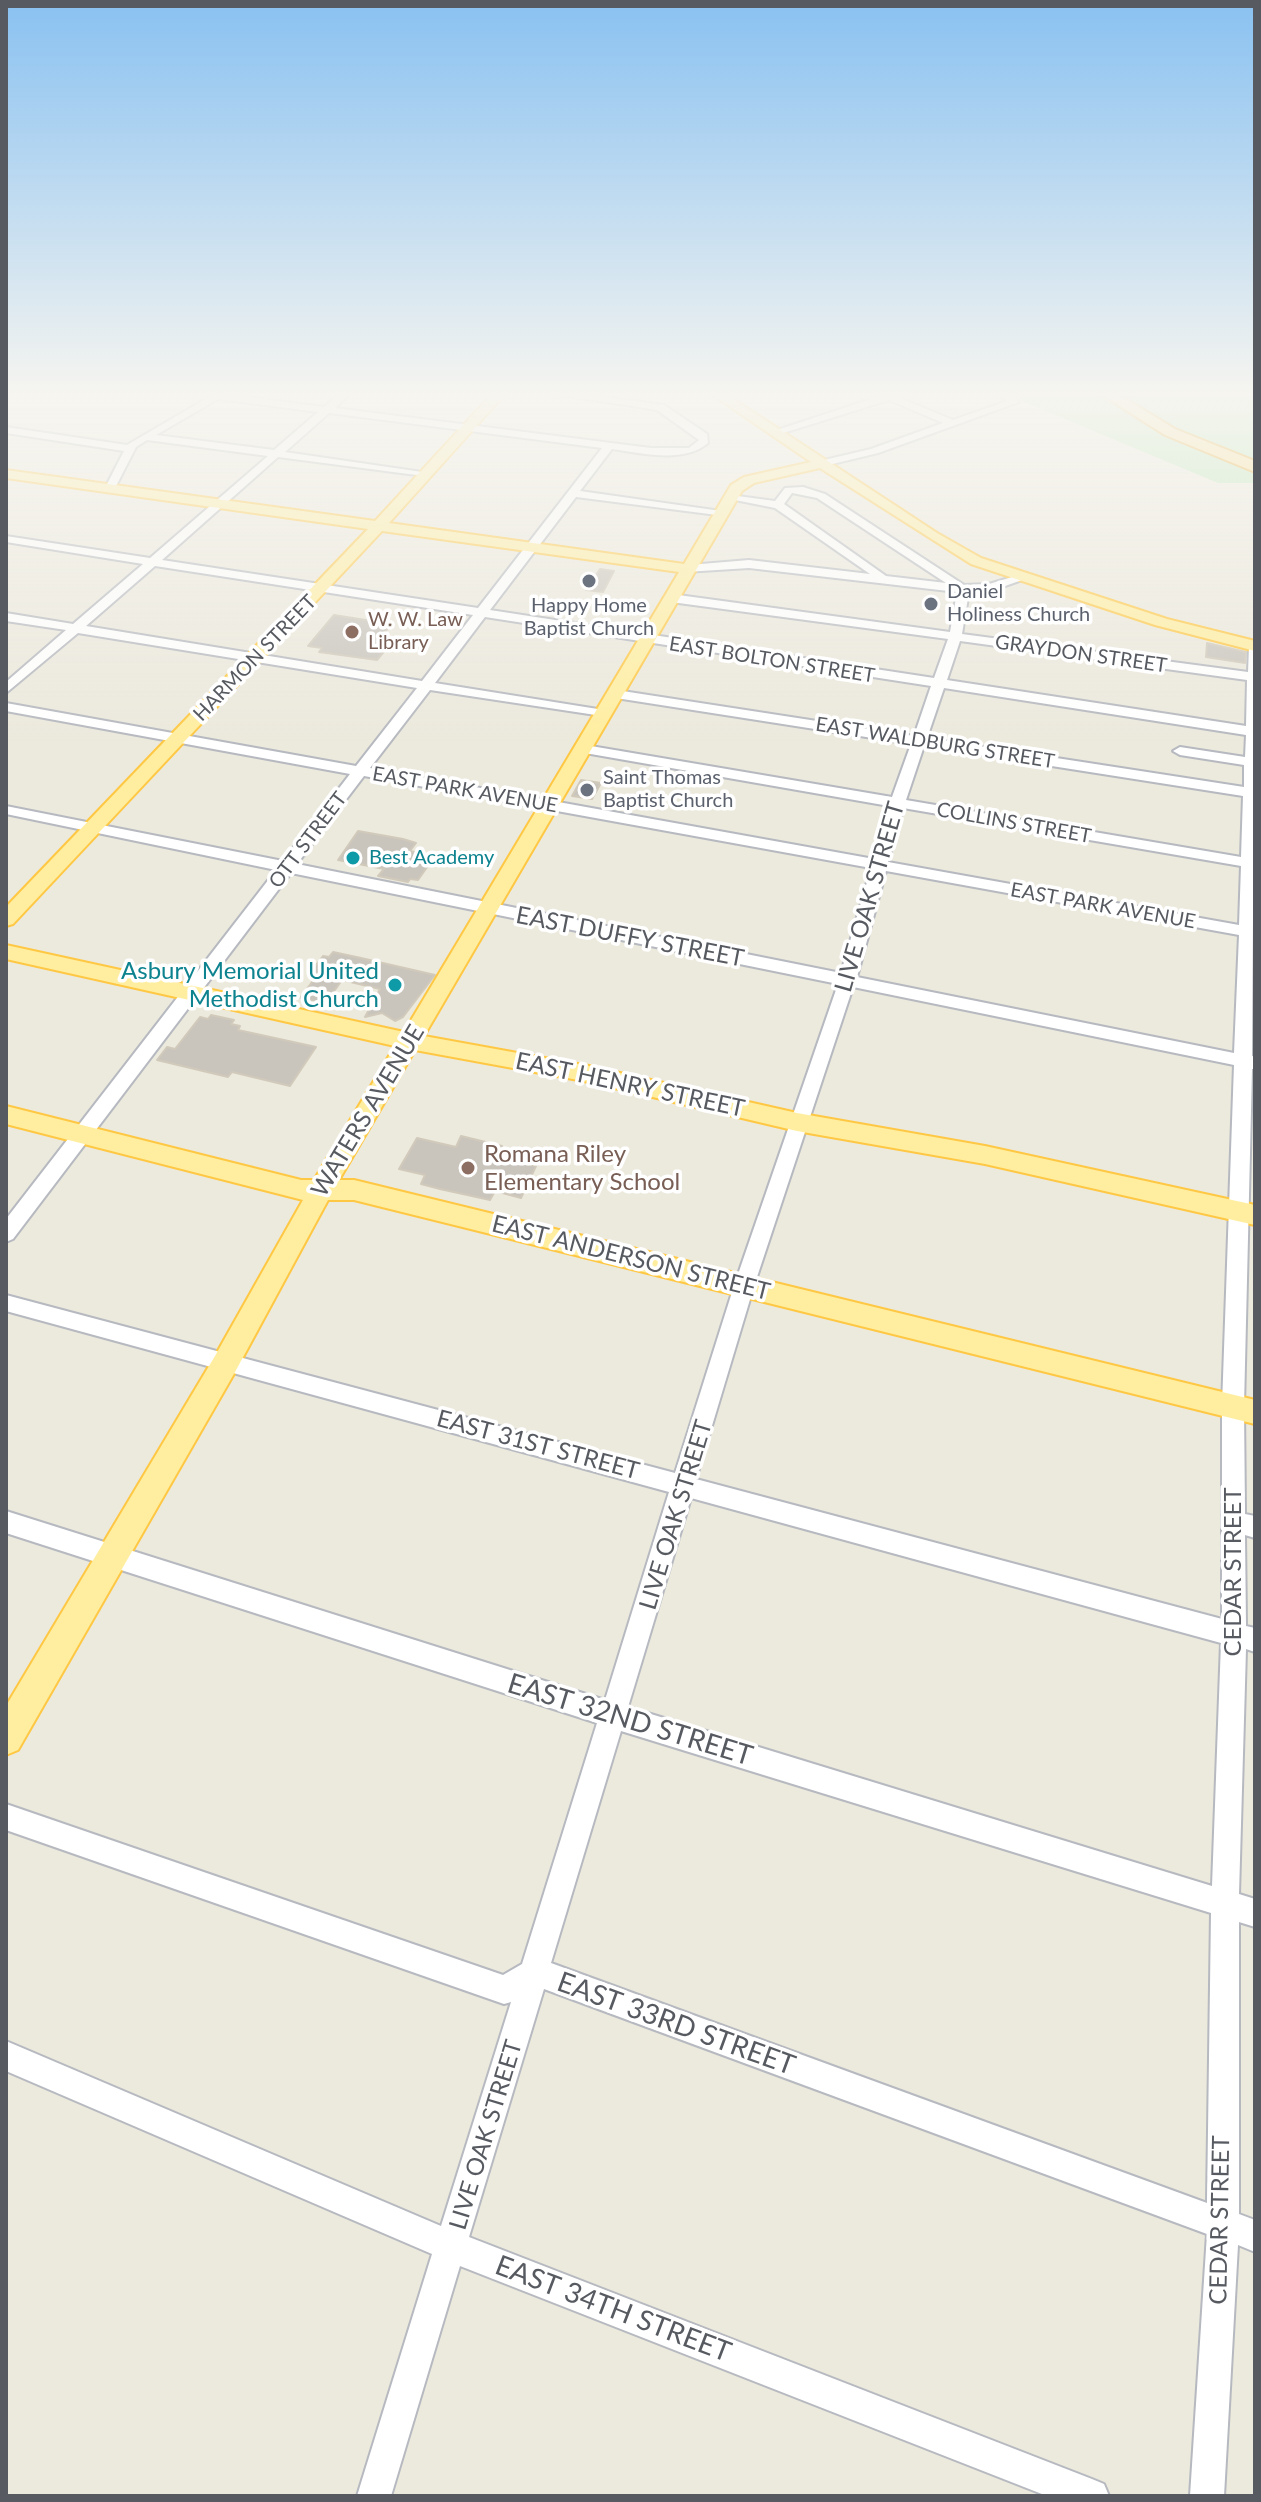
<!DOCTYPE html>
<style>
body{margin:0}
#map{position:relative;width:1261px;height:2502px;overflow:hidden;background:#ece9dd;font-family:Lato,sans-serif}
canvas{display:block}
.frame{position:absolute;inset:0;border:8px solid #575b61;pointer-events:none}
</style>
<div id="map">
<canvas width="1261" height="2502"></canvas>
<div class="frame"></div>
</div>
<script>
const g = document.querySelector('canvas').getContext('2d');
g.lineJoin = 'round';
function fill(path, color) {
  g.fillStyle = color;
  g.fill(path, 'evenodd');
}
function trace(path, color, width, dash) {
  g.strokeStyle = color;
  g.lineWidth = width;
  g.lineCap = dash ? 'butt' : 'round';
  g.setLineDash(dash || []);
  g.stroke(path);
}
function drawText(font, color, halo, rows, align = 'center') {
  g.font = font + ' Lato,sans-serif';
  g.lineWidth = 7;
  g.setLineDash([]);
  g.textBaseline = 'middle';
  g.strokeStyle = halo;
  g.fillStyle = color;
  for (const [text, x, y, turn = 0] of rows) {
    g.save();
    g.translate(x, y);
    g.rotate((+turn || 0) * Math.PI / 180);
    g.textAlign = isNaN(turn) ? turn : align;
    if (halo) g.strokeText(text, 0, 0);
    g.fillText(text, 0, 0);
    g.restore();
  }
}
const green = new Path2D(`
 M1015,393H1255V483H1218L1024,402Z`);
const building = new Path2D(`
 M600,569L614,571L603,592L586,590Z
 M334,615L391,624L375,646L387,648L377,660L319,652L322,648L308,646Z
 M1207,643L1246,652L1245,663L1206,657Z
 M581,780L601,783L592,799L572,796Z
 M358,831L403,839L416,843L410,851L435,856L418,880L410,879L408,882L378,876L384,869L338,860Z
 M333,952L361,958L435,975L403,1017L395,1021L382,1013L365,1017L380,989L342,980L325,1004L300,998L318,974L310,973L323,956L329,957Z
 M211,1015L234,1020L231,1024L240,1026L238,1030L316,1047L290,1086L232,1072L228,1077L157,1060L167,1047L175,1049L200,1017L208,1019Z
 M461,1136L502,1146L497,1156L536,1166L521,1198L495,1191L490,1200L440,1189L421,1184L425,1175L399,1169L417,1138L456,1147Z`);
const minor = new Path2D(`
 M216,393L324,407L340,393H351L335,408L651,448H689L699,440L657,410L548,393H574L664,405L707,434L708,443C683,464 642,453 612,449L580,491L721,511L725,512V516L576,497L490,610L934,678L948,639L671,602L665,598L671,594L950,632L957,592L749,568L685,572V566L689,565L749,560L870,574L775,508L725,498L730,495L775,501L785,488L803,487L825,494L964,585L989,584L1022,574V580L991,591L969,592L962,634L1248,672L1249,647L1255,643L1252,1056L1255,1057V1069H1252L1244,1406L1245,1514L1255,1516V1538L1245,1535L1246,1626L1255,1628V1652L1246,1649L1239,1894L1255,1899V1927L1239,1922V2214L1255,2220V2252L1238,2245L1224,2496H1190L1207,2234L544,1989L469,2237L1092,2479L1104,2484L1109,2496H1047L460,2266L391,2496H357L432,2254L6,2071V2041L441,2226L511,2002L504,2004L6,1830V1804L503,1975L522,1964L597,1723L6,1533V1511L605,1700L669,1492L6,1311V1295L675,1473L734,1286L838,984L291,873L13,1239L6,1242V1219L276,870L6,814V806L283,861L350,774L6,711V703L356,766L417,688L78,633L6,693V682L66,630L6,621V613L73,624L143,564L6,542V536L150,558L268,456L147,440L136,447L115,488L110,491L105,488L124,451L6,433V427L127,445ZM218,399L318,412L274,450L156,435ZM329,413L602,448L478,608L162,560L278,457L424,476L429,473L285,452ZM792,493L817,498L946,583L886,576L784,504ZM155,566L473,615L422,681L86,626ZM485,617L931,686L914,736L616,690L609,694L616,698L911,744L892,797L585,745L578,749L585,753L889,806L874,859L370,768L430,690L609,717V711L604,710L435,683ZM960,641L1247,680L1246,726L947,680ZM944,688L1246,735L1245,757L1180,747L1173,751L1180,755L1244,765V787L927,738ZM924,746L1243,796L1241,857L906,800ZM364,776L871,868L841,973L297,864ZM903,808L1241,866L1239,925L888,862ZM886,871L1239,935L1234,1053L857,977ZM853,987L1234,1065L1222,1406V1619L696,1479L754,1286ZM691,1498L1221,1643L1212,1886L628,1707ZM621,1731L1211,1913L1207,2203L551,1963Z
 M879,393H906L898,397L953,420L1007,401L999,393H1010L1019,402L878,453L824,466L820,465V461L871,449L943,423L889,400L780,434L771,432L880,396Z`);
const major = new Path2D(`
 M493,393H506L389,523L684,564L731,485L744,477L811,462L710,393H724L937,533L981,558L1167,619L1255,641V651L1155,625L971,564L820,468L754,483L742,491L424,1036L589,1066L797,1113L985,1146L1255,1205V1225L985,1164L797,1131L589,1082L415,1050L339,1180H354L1255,1400V1424L354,1200H328L235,1372L18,1750L6,1755V1706L215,1356L303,1200L6,1124V1106L301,1180H314L395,1046L6,959V945L404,1032L679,572L382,531L13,924L6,926V907L368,529L6,478V470L375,521Z`);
const highway = new Path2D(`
 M1099,393H1116L1175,429L1255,461V472L1165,435Z`);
const markers = [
 [589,581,8,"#6b7280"],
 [931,604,8,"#6b7280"],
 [352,632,8,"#8d6e63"],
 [587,790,8,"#6b7280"],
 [353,858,8,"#0f9aa8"],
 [395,985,8,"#0f9aa8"],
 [468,1168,8,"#8d6e63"]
];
const farWorshipnames = [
 ["Daniel",947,592],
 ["Holiness Church",947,615],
 ["Happy Home",589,606,"center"],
 ["Baptist Church",589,629,"center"],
 ["Saint Thomas",603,778],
 ["Baptist Church",603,801]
];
const farEducationnames = [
 ["W. W. Law",368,620],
 ["Library",368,643]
];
const farStreetnames = [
 ["GRAYDON STREET",1081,654,8],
 ["HARMON STREET",255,658,-46],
 ["EAST BOLTON STREET",772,660,9],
 ["EAST WALDBURG STREET",935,743,9],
 ["EAST PARK AVENUE",465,790,10],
 ["COLLINS STREET",1014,823,10],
 ["OTT STREET",308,840,-53],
 ["EAST PARK AVENUE",1103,906,10]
];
const farCulturenames = [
 ["Best Academy",369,858]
];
const streetNames = [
 ["LIVE OAK STREET",870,897,-74],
 ["EAST DUFFY STREET",630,937,11],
 ["EAST HENRY STREET",630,1085,12],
 ["WATERS AVENUE",368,1111,-59],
 ["EAST ANDERSON STREET",631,1258,14],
 ["EAST 31ST STREET",538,1445,15],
 ["LIVE OAK STREET",676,1515,-73],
 ["CEDAR STREET",1233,1572,-90],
 ["LIVE OAK STREET",486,2135,-73],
 ["CEDAR STREET",1220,2220,-89]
];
const cultureNames = [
 ["Asbury Memorial United",379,971],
 ["Methodist Church",379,999]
];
const educationNames = [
 ["Romana Riley",484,1154],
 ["Elementary School",484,1182]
];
const nearStreetnames = [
 ["EAST 32ND STREET",630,1720,17],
 ["EAST 33RD STREET",676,2024,20],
 ["EAST 34TH STREET",613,2309,21]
];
fill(green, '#b7e7b6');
fill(building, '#c9c5bd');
trace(building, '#d1cabb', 2);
trace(minor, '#b6b9bf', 4);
trace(major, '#ffc844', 4);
trace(highway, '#ea9d00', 4);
fill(minor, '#fff');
fill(major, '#ffeea0');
fill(highway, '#ffdd82');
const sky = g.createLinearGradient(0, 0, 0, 743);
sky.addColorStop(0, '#89c1f1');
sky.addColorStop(0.53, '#f6f5f0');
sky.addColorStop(1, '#f6f5f000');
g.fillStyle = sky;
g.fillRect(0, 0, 1261, 743);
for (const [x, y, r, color] of markers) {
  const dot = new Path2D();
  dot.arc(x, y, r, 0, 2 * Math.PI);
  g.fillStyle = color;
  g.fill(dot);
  trace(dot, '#fff', 3);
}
drawText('20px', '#5b616d', '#fff', farWorshipnames, 'left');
drawText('20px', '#785e54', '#fff', farEducationnames, 'left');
drawText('20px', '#575b61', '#fff', farStreetnames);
drawText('20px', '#0d838f', '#fff', farCulturenames, 'left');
drawText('24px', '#575b61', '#fff', streetNames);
drawText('24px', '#0d838f', '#fff', cultureNames, 'right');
drawText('24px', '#785e54', '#fff', educationNames, 'left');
drawText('28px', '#575b61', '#fff', nearStreetnames);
</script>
